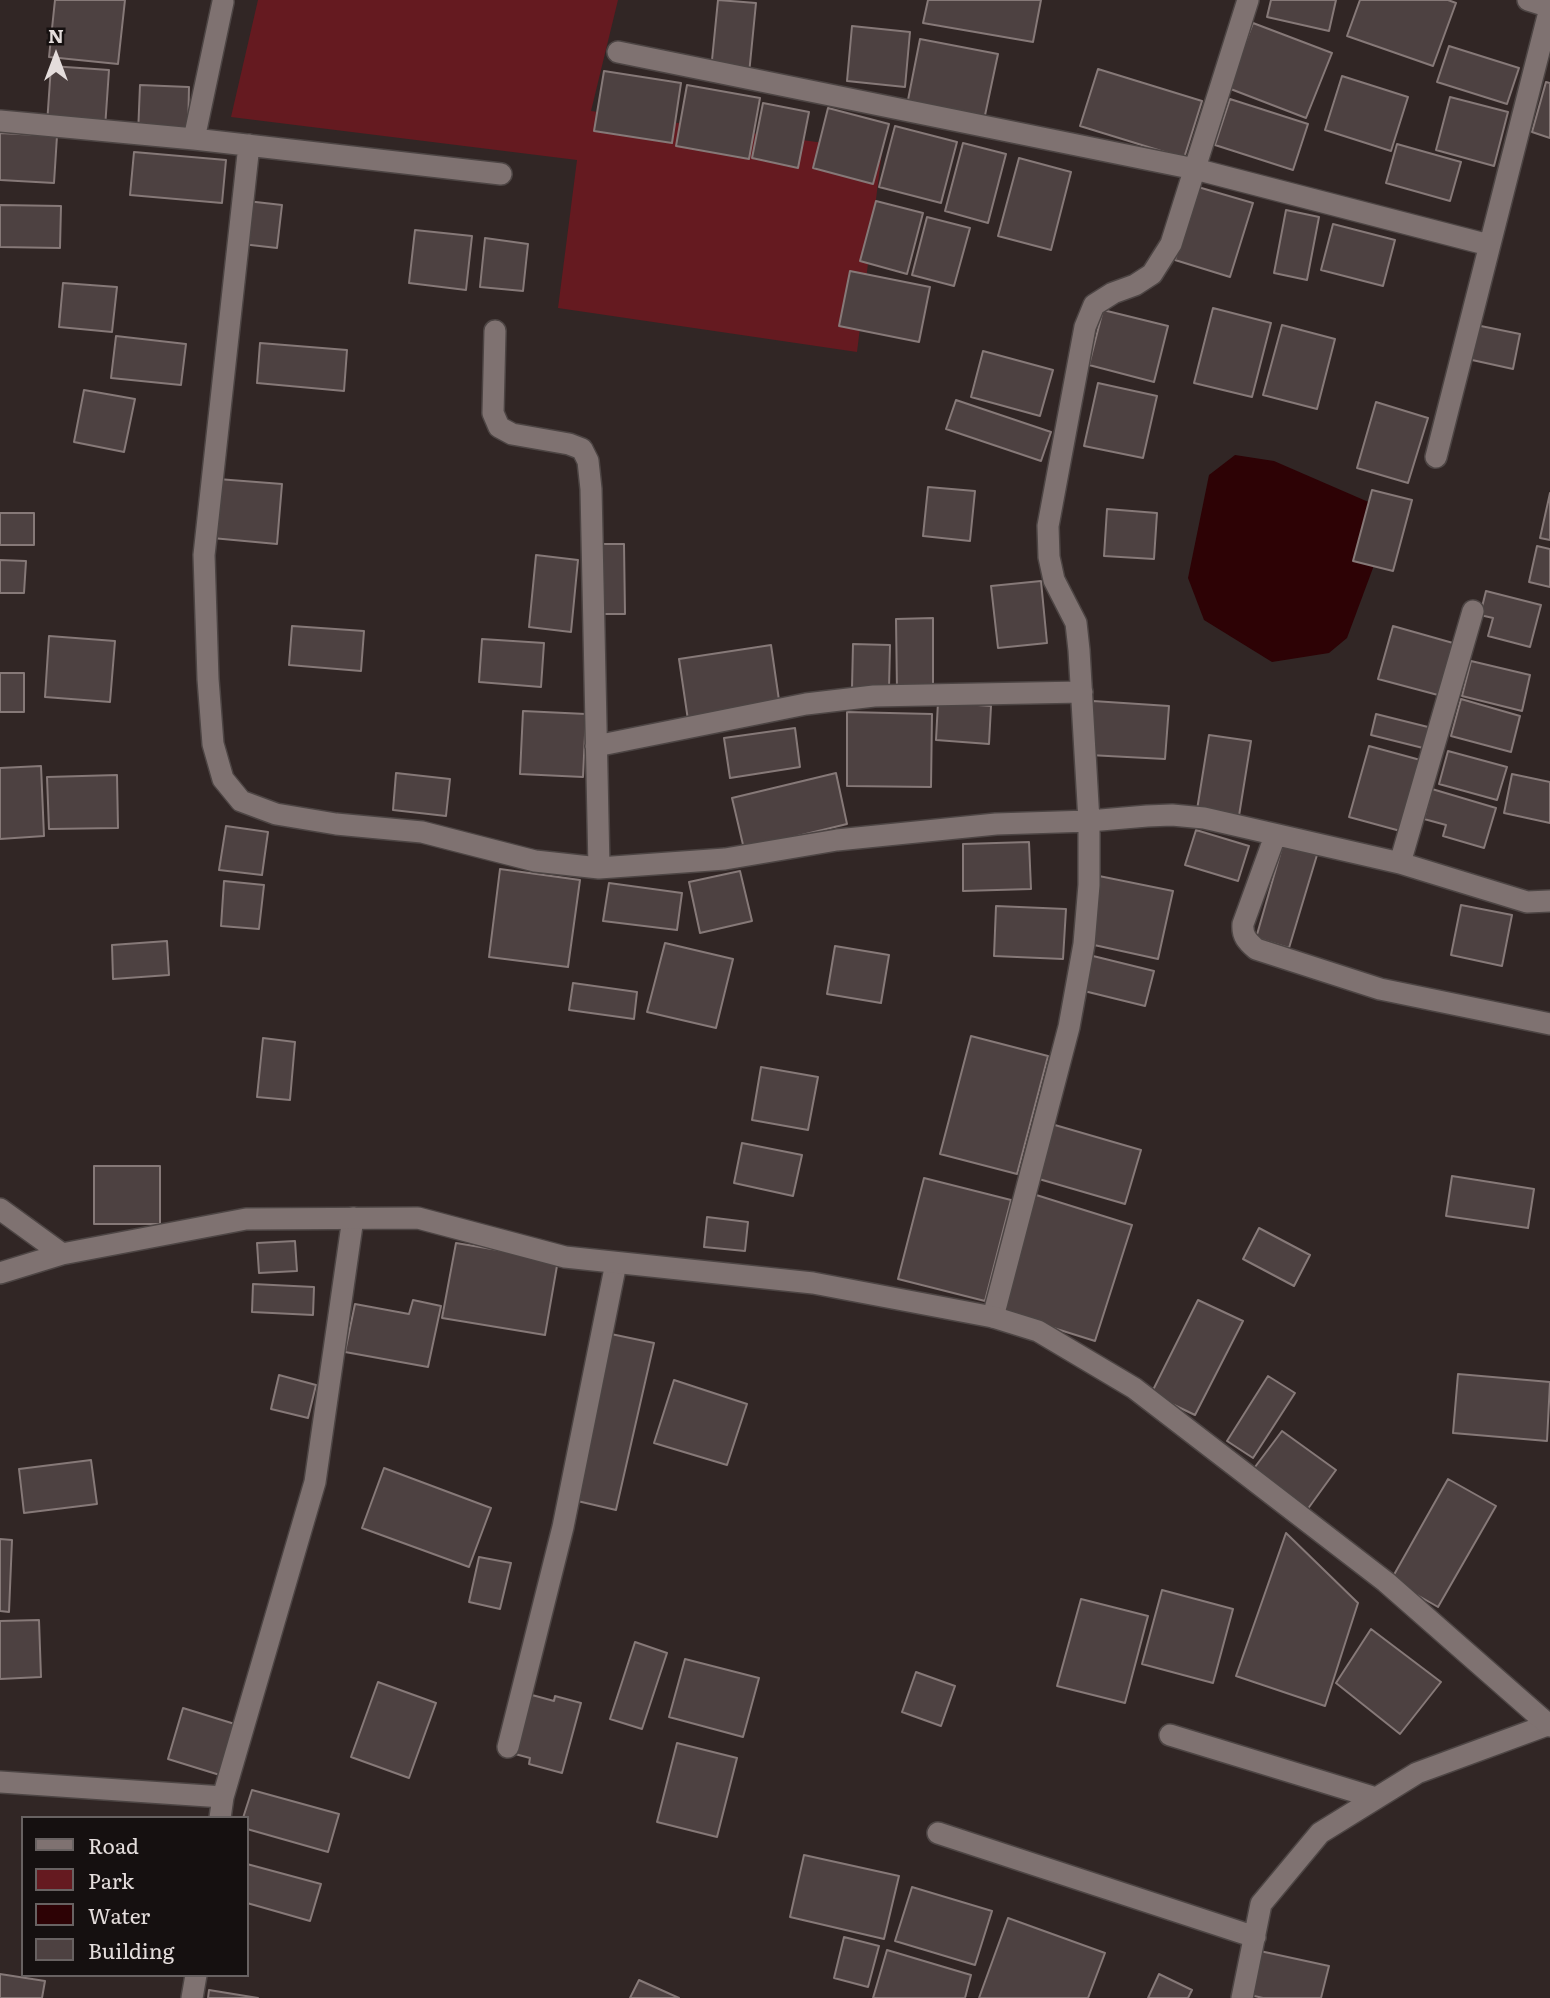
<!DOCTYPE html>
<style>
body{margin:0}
#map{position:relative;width:1550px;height:1998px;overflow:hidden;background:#312625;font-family:Literata,serif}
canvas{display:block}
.legend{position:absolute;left:21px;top:1816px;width:228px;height:161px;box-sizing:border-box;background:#151010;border:2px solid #686262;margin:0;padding:9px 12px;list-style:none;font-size:21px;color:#e4dddc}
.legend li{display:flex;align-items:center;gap:14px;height:35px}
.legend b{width:35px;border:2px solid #686262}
.north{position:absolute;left:21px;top:21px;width:70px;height:70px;-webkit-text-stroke:5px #151010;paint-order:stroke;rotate:0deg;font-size:19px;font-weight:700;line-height:28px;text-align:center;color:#e4dddc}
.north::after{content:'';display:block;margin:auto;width:24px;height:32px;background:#e4dddc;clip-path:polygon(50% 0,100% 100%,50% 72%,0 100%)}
</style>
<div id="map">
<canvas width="1550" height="1998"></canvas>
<ul class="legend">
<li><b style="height:9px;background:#7f7271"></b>Road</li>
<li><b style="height:19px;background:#651a20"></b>Park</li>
<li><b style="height:19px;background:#2d0205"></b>Water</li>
<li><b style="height:19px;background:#4d4141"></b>Building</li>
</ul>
<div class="north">N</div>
</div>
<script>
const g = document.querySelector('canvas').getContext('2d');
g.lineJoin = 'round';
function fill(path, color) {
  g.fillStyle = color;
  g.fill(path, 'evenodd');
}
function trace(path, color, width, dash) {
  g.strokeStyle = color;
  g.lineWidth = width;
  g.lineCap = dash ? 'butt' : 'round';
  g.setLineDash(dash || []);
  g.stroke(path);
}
const green = new Path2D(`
 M258,0H618L591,111L882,151L857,352L558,308L577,160L231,117Z`);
const water = new Path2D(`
 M1235,455L1274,461L1380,507L1373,568L1347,638L1329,653L1272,662L1204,620L1188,578L1209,475Z`);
const building = new Path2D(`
 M55,0H125L118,64L49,57Z
 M718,0L756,3L749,74L711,70Z
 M928,0H1041L1033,42L923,23Z
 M1271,0H1336L1329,31L1267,17Z
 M1360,0H1448L1456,3L1433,66L1347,36Z
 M1253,23L1332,53L1306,118L1228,88Z
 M852,26L910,32L905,87L847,81Z
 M920,39L998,54L984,120L907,105Z
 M1449,46L1519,68L1507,104L1437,82Z
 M51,66L109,70L105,128L47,124Z
 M1098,69L1202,101L1184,158L1080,126Z
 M604,71L681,83L672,143L594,131Z
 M1342,76L1408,97L1391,151L1325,130Z
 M1546,82L1550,83V138L1532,132Z
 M140,85L189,87L188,135L138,134Z
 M687,85L760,98L749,159L676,146Z
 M1450,97L1508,112L1494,166L1436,150Z
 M1230,99L1308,124L1293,170L1215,145Z
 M763,103L809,112L798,168L752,158Z
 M828,108L889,124L873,184L813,168Z
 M895,126L957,142L941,203L879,187Z
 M0,133L57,136L54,183L0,180Z
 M963,143L1006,154L988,223L945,211Z
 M1397,144L1461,162L1450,201L1386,183Z
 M134,152L226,160L222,203L130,195Z
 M1019,158L1071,172L1051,250L998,236Z
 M1198,187L1253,203L1230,277L1175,260Z
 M247,201L282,205L277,248L242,244Z
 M876,201L923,213L907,274L860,261Z
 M0,205L61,206L60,248L0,247Z
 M1286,210L1319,217L1307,280L1274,273Z
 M927,217L970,228L954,286L912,275Z
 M1333,224L1395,240L1383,286L1321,270Z
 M415,230L472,236L466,290L409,283Z
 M485,238L528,244L523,291L480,287Z
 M850,271L930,287L919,342L839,326Z
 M63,283L117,287L112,332L59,327Z
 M1213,308L1271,323L1252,397L1194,383Z
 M1103,310L1168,326L1154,382L1089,365Z
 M1471,324L1520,334L1513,369L1463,358Z
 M1282,325L1335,339L1317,409L1263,395Z
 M116,336L186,344L181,385L111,378Z
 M260,343L347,350L344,391L257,383Z
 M983,351L1053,370L1040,416L971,397Z
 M1098,383L1157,396L1143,458L1084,446Z
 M84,390L135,399L124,452L74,442Z
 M956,400L1051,432L1041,461L946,429Z
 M1376,402L1428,418L1408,483L1357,468Z
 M218,479L282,484L277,544L212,538Z
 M928,487L975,491L970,541L923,536Z
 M1372,490L1412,500L1393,571L1353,561Z
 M1550,493V540L1540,538Z
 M1107,509L1157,513L1154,559L1104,556Z
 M0,513H34V545H0Z
 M596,544H624L625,614H598Z
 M1537,546L1550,549V587L1529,582Z
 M536,555L578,560L571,632L529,627Z
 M0,560L26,561L24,593H0Z
 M1041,581L1047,643L998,648L991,586Z
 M1486,591L1541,605L1530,647L1488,636L1493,618L1480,615Z
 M933,618V690L897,691L896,619Z
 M292,626L364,631L361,671L289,665Z
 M1393,626L1453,643L1438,695L1378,679Z
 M49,636L115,641L110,702L45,697Z
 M482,639L544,643L541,687L479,682Z
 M853,644L890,645L889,689L852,688Z
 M771,645L780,707L688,720L679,659Z
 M1471,661L1530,675L1522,711L1462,696Z
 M0,673H24V712H0Z
 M1461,699L1520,716L1511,752L1451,736Z
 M1093,701L1169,706L1165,759L1089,755Z
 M938,702L991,706L989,744L936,740Z
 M523,711L586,714L583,777L520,774Z
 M847,712L932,714L931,787L847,786Z
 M1376,714L1432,728L1427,749L1371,735Z
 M795,728L800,767L730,778L724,738Z
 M1209,735L1251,741L1238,822L1196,816Z
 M1369,746L1424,761L1404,832L1349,817Z
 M1448,751L1507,767L1497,800L1439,784Z
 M41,766L44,836L0,839V768Z
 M396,773L450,779L446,816L393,810Z
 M836,773L847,824L744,849L732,798Z
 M1512,774L1550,782V823L1504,813Z
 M117,775L118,828L49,829L47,777Z
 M1432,789L1496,808L1484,848L1443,836L1446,825L1424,819Z
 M226,826L268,832L262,875L219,870Z
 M1196,830L1249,846L1238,881L1185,865Z
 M1029,842L1031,889L963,891V844Z
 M1283,844L1317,855L1289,948L1256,938Z
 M500,869L580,880L568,967L489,957Z
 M740,871L752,921L700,933L689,882Z
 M1099,876L1173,891L1158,959L1085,943Z
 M224,881L264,885L259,929L221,926Z
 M609,883L682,893L677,930L603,921Z
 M1461,905L1512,915L1502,966L1451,955Z
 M996,906L1066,909L1063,959L994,956Z
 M167,941L169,975L113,979L112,945Z
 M665,943L733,959L716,1028L647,1012Z
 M835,946L889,955L881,1003L827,994Z
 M1089,955L1154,971L1145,1006L1080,990Z
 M573,983L637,992L634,1019L569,1010Z
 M971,1036L1048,1056L1017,1174L940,1154Z
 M263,1038L295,1042L290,1100L257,1097Z
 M761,1067L818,1077L808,1130L752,1120Z
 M1048,1123L1141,1150L1125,1204L1032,1177Z
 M742,1143L802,1155L793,1196L734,1183Z
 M94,1166H160V1224H94Z
 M1452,1176L1534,1189L1528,1228L1446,1216Z
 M924,1178L1011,1200L985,1301L898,1279Z
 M1033,1194L1132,1225L1095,1341L996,1310Z
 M707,1217L748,1222L745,1251L704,1247Z
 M1259,1228L1310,1255L1294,1286L1243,1259Z
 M295,1241L297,1271L259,1273L257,1243Z
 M456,1243L558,1260L545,1335L442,1318Z
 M253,1284L314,1287L313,1315L252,1312Z
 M413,1300L441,1306L428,1367L345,1352L355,1304L409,1314Z
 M1198,1300L1243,1321L1195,1415L1151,1394Z
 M611,1334L654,1343L616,1510L573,1500Z
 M1458,1374L1550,1382L1547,1441L1453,1433Z
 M279,1375L316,1385L308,1418L271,1409Z
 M1268,1376L1295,1393L1253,1458L1227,1441Z
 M674,1380L747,1404L727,1465L654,1443Z
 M1282,1431L1336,1470L1307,1510L1252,1471Z
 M91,1460L97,1504L24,1513L19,1469Z
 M384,1468L491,1508L469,1567L362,1528Z
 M1448,1479L1496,1506L1438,1607L1391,1580Z
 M1286,1533L1358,1603L1325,1706L1236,1676Z
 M0,1539L12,1540L9,1612L0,1611Z
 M479,1557L511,1563L500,1609L469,1602Z
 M1162,1590L1233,1609L1213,1683L1142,1664Z
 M1081,1599L1148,1616L1125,1703L1057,1686Z
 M39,1620L41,1677L0,1679V1621Z
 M1371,1629L1441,1682L1400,1734L1336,1683Z
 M635,1642L667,1653L642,1729L610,1719Z
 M685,1659L759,1678L743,1737L669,1717Z
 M916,1672L955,1686L941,1726L902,1712Z
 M378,1682L436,1703L409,1778L351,1757Z
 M532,1695L554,1701L555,1696L581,1703L562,1773L529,1764L530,1758L515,1754Z
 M183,1708L238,1725L223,1776L168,1759Z
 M677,1743L737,1758L717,1837L657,1822Z
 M252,1790L339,1814L328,1852L247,1829V1818H243Z
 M804,1855L899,1876L884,1939L790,1917Z
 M247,1864L321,1884L310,1921L247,1903Z
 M912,1887L992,1911L975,1965L895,1941Z
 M1008,1918L1105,1953L1088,1998H979Z
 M844,1937L879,1946L868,1987L834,1978Z
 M887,1950L971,1975L965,1998H873Z
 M1260,1951L1329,1966L1321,1998H1263L1250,1995Z
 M0,1974L45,1981L42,1998H0Z
 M1159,1974L1192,1990L1188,1998H1148Z
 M639,1980L679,1998H630Z
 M209,1990L258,1998H208Z`);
const street = new Path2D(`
 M1528,0L1550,7
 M618,52L1195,169L1489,245
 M0,121L194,139L501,174
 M194,139L223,2
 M249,145L204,555L208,679L213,744L223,779L241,801L276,814L336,824L422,832L535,861L599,868L725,859L837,840L996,824L1089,821L1147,816L1172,815L1204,818L1400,863L1527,902L1550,901
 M495,331L493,413L499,427L512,434L569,444L582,449L588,461L591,489L599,868
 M1436,457L1550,8
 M596,746L806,704L874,696L1082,692
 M1275,836L1243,924C1242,936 1247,941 1256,949L1380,989L1550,1024
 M1400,863L1473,611
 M993,1317L1069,1027L1084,944L1089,885V821L1079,650L1076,623L1054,580L1049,557L1048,526L1085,327L1094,305L1113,293L1135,285L1152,274L1171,244L1248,0
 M1170,1735L1376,1798
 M508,1747L563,1527L616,1263
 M0,1782L223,1797
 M220,1818L223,1797L315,1482L353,1218
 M938,1833L1255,1937
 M192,1998L196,1975
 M1242,1998L1261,1904L1320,1833L1417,1773L1550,1724`);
const secondary = new Path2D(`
 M0,1209L62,1254
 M0,1273L62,1254L246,1219L418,1218L565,1257L813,1283L993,1317L1038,1331L1134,1388L1386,1582L1550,1726`);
fill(green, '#651a20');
fill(water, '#2d0205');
fill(building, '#4d4141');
trace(building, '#867978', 2);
trace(street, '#4d4544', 24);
trace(secondary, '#4d4544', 24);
trace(street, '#7f7271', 21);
trace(secondary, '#7f7271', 21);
</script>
